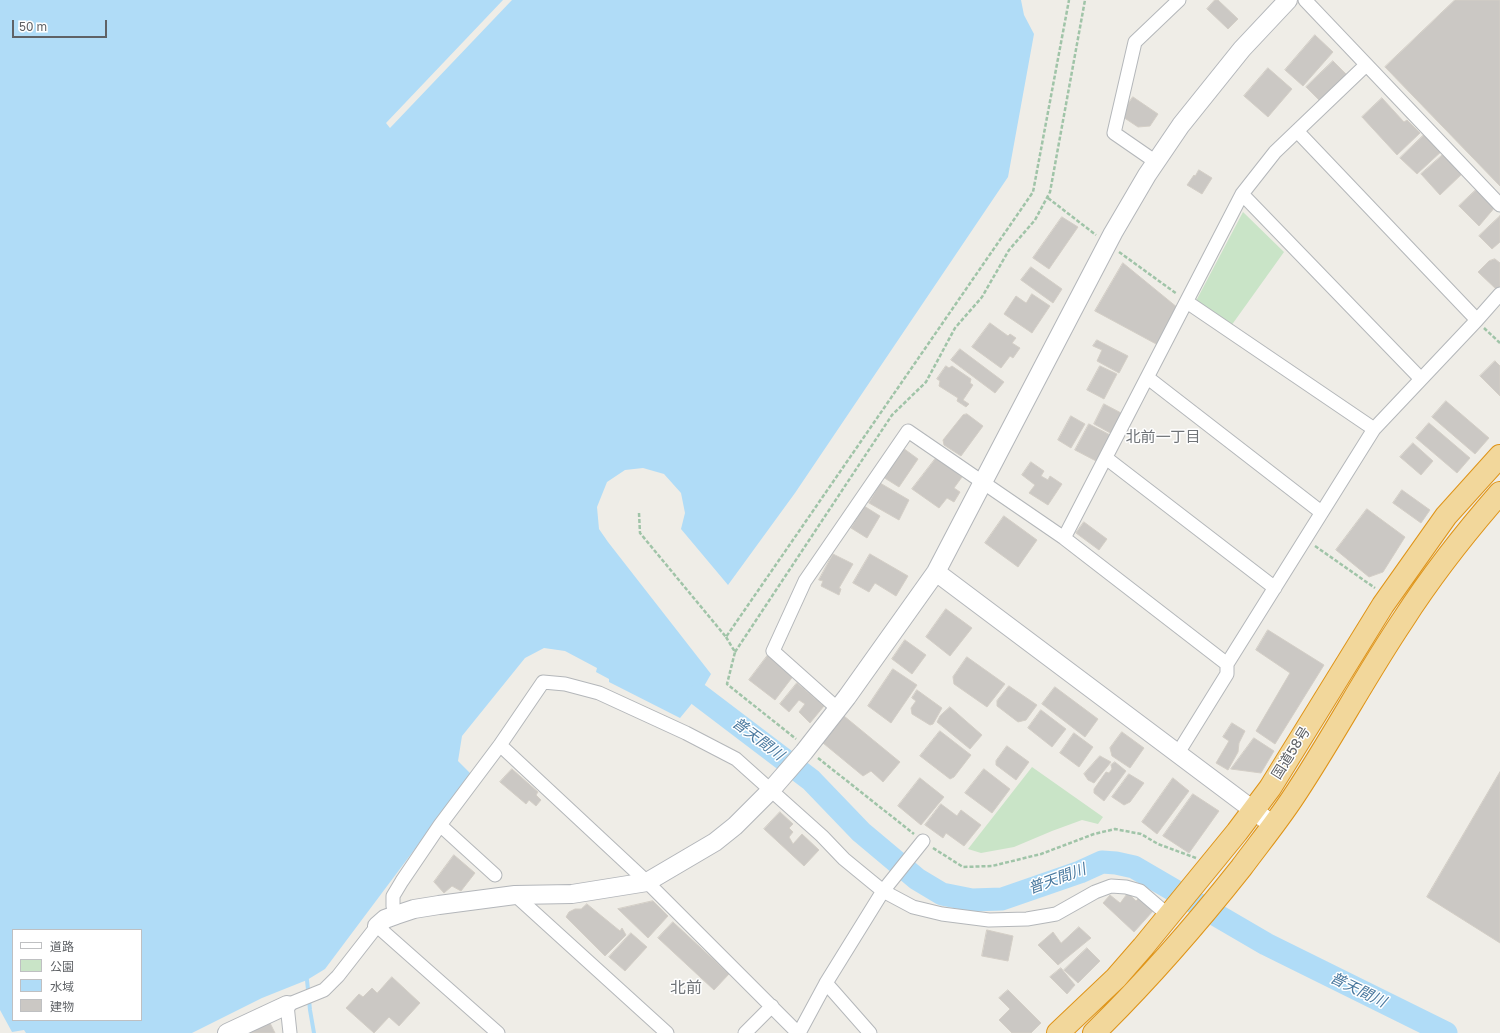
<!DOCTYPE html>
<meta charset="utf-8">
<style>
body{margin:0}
#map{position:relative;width:1500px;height:1033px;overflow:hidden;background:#efede7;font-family:"Golos Text","Noto Sans JP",sans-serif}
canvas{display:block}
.legend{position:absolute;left:12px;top:929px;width:130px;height:92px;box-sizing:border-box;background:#fff;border:1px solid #bfc0c2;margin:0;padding:5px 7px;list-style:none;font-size:12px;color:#5f6266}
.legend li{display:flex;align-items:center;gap:8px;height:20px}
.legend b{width:20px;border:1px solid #bfc0c2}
.scale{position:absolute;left:12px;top:20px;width:95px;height:18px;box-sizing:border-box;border:2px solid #5f6266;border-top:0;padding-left:5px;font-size:12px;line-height:14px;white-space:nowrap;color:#5f6266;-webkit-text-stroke:3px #fff;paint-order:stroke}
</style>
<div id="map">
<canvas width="1500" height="1033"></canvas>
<ul class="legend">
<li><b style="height:5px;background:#fff"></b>道路</li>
<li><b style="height:11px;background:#c9e4c7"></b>公園</li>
<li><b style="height:11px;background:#b0dcf7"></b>水域</li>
<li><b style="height:11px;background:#cbc8c4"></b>建物</li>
</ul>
<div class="scale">50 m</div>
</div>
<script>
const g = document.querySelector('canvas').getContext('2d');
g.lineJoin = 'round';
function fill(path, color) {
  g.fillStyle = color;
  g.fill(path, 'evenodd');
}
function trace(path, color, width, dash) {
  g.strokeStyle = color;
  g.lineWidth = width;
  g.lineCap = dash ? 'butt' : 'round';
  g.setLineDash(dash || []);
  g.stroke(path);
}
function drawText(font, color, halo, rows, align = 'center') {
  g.font = font + ' "Golos Text","Noto Sans JP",sans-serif';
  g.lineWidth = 3;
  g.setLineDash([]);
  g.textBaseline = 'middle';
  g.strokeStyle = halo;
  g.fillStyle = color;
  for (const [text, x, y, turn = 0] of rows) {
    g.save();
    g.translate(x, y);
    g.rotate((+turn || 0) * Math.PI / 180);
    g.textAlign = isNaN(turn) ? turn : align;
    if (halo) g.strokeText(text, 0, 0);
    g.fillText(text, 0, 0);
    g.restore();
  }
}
const green = new Path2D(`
 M1243,212L1284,252L1231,326L1196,301Z
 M1032,767L1103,817L1098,824L1082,820L1052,831L1014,847L981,853L968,849Z`);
const water = new Path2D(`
 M0,0H503L386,123L390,128L512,0H1021L1024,15L1034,34L1008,177L795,493L728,585L681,529L685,513L681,493L664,474L643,468L625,470L607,482L597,507L599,529L608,542L711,674L699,695L680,718L609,682V679L596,672L597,668L565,651L544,648L525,658L462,736L458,761L471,774L325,969L307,980L262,998L192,1033H26L24,1030L12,1032L0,1010ZM13,930H141V1020H13Z`);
const stream = new Path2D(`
 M307,980L310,1010L314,1033`);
const river = new Path2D(`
 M699,695L811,780L861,832L917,879L942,894L972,900L1002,899L1080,872L1102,862L1116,863L1134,867L1266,944L1446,1033`);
const building = new Path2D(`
 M1215,0H1218L1238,19L1228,29L1207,9Z
 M1455,0H1500V186L1385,67Z
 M1315,35L1333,52L1303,86L1285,70Z
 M1333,61L1347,75L1321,102L1306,87Z
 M1268,68L1292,89L1268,117L1244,96Z
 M1133,97L1158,114L1150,126L1138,127L1120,115Z
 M1382,98L1404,122L1407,120L1420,133L1397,155L1362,117Z
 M1427,132L1444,149L1417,174L1400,158Z
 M1446,152L1464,172L1440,195L1421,174Z
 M1199,170L1212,178L1202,194L1187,185L1194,175L1195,176Z
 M1479,187L1496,206L1479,226L1459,206Z
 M1500,216V242L1492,249L1479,236Z
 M1062,217L1078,227L1049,269L1033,258Z
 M1495,259L1500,263V286L1497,290L1478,272L1489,261Z
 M1123,263L1178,308L1158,345L1095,311Z
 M1031,267L1062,289L1053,303L1021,280Z
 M1032,294L1050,306L1032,333L1004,314L1016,296L1026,303Z
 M990,323L1008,336L1010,334L1016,338L1012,343L1020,348L1013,358L1010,356L1001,368L972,347Z
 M1097,340L1128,356L1119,373L1097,361L1102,350L1093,346Z
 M960,349L1004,382L995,393L951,360Z
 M1495,361L1500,366V396L1480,376Z
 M946,366L949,368L952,366L971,379L970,383L973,385L963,400L969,404L966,407L957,401L958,398L939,386L940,381L937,379Z
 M1100,366L1117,374L1104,399L1087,390Z
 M1446,401L1489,438L1475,454L1432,417Z
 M1104,404L1123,414L1112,434L1094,424Z
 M967,414L983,426L961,456L944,445L943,440L963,415Z
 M1071,416L1085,424L1071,448L1058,440Z
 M1429,423L1470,458L1457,473L1416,438Z
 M1089,424L1112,436L1098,462L1075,450Z
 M1413,443L1433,461L1421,475L1400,457Z
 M903,448L918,459L899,487L883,477Z
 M936,458L962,477L954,488L960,492L954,502L947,498L939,508L912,489Z
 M1031,462L1044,471L1041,476L1048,480L1050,476L1062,484L1048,505L1029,493L1035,485L1022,475Z
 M880,483L909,500L899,520L869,503Z
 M1402,490L1430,510L1421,523L1393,503Z
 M864,506L880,516L867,538L851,528Z
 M1367,509L1405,537L1383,572L1369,577L1336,550Z
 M1004,516L1037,540L1018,567L985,543Z
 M1084,522L1107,539L1099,550L1076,533Z
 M833,554L853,564L839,588L841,589L839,595L821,586L823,581L819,580Z
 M870,554L908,576L896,596L875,583L869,592L853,583Z
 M946,609L972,628L950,656L926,637Z
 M1268,630L1324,665L1275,744L1256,731L1290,673L1256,650Z
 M905,640L926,655L912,674L892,659Z
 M768,655L794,675L775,700L749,680Z
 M967,657L1005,684L987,707L954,684L953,677Z
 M893,669L917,685L891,723L868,706Z
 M797,683L824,706L810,723L799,712L805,704L799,700L789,712L780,704Z
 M1009,686L1037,705L1026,720L1018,722L997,706V701Z
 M1055,687L1098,719L1085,737L1042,704Z
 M917,690L942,708L933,724L930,725L912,714L911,708L916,701L912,698Z
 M950,707L982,735L970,749L937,722L940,716Z
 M1041,710L1066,729L1052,747L1028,728Z
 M844,716L900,762L883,782L871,771L863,776L823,743Z
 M1232,723L1245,731L1239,743L1238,752L1228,770L1216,763L1229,741L1223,737Z
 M940,731L971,755L954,777L950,779L920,756Z
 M1122,732L1144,748L1130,768L1112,756L1110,748Z
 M1074,733L1093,747L1079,767L1060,753Z
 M1254,738L1274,751L1261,773L1231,769Z
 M1007,746L1029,762L1016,780L996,765V761Z
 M1100,756L1111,762L1094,783L1088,780L1084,774Z
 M1115,762L1126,771L1104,801L1094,793V789L1106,772L1109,773L1112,769L1111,765Z
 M512,769L538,792L536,795L541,800L536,806L529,800L526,804L500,782Z
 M984,769L1010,789L992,813L965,793Z
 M1500,772V943L1427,897Z
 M1129,774L1144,783L1130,802L1124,805L1112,797Z
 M920,778L944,797L921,825L898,806Z
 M1173,778L1189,791L1157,834L1142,822Z
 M1193,794L1219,811L1189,853L1163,836Z
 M941,804L957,816L961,810L981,825L964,846L946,833L943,838L925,825Z
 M780,812L793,824L789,828L793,832L789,837L793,844L802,834L819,850L804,866L764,829Z
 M454,855L475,873L461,891L452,886L444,893L434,882Z
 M1128,893L1136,901L1139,898L1153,911L1134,932L1103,903L1110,895L1120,903Z
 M653,901L668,916L648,938L618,909Z
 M587,904L620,931L622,928L626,935L605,956L566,917L569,912L575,909H581Z
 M673,922L729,974L714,990L658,938Z
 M1079,927L1091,938L1058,965L1038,945L1053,932L1061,943Z
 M987,930L1013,936L1008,961L982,956Z
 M631,933L647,947L625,971L609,957Z
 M1087,948L1100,961L1078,983L1064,970Z
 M1061,968L1075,985L1067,994L1050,977Z
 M392,977L420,1003L399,1026L389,1017L374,1033L346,1008L359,994L363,997L372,988L377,993Z
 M1008,990L1041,1023L1031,1033H1012L999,1020L1010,1009L999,998Z
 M269,1021L275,1033H245Z`);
const path = new Path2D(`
 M1048,198L1096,235
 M1119,252L1177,294
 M1484,328L1500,343
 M639,513L640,533L726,637L1033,192L1069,0
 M1315,546L1375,588
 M726,637L735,652L727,684L796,739
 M735,652L892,415L926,382L955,328L982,297L1009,250L1035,220L1050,192L1085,0
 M818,758L914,834
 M933,848L963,867L992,866L1041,854L1094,834L1115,829L1141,834L1158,844L1196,858`);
const street = new Path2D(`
 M1305,0L1500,205
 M1297,131L1477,320
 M1156,162L1114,133L1135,42L1179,0
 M1242,194L1421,379
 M1187,302L1374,429
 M1148,378L1321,512
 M1106,458L1275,588
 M1064,538L1242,194L1275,152L1366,65
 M838,709L773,651L805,581L908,431L1064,538L1227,664L1374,429L1477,320L1500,294
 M500,745L647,882L798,1033
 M1178,753L1227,674V664
 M440,825L495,875
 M515,895L667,1033
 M396,915L393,906V896L402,881L440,825L500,745L543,682L565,684L599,693L686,733L736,759L822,836L844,859L883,891L913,907L942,914L989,920L1027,919L1056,914L1095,892L1111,886L1126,887L1140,891L1161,909
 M826,983L870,1033
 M290,1033L287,1005L324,990L338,976L377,926L498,1033
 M745,1033L772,1006
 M799,1033L826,983L883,891L923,841`);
const secondary = new Path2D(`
 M936,572L1273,825
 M377,926L385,919L396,915L414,909L439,905L515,895L572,894L647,882L715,842L735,826L771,790L804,752L847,697L936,572L1113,233L1147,175L1181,125L1242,49L1288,0
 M227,1033L287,1005`);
const highway = new Path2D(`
 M1058,1033L1116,978L1143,947L1237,832L1270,788L1383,605L1446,516L1500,456
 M1094,1033C1147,981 1195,926 1241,868C1258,845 1276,823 1292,799C1331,741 1364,678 1403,620C1432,575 1465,533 1500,493`);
const streetNames = [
 ["国道58号",1291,753,-58]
];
const neighbourhoodNames = [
 ["北前一丁目",1163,437]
];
const waterNames = [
 ["普天間川",758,739,37],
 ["普天間川",1057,879,-20],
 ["普天間川",1358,990,26]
];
const quarterNames = [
 ["北前",686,988]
];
fill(green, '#c9e4c7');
fill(water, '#b0dcf7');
trace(stream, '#b0dcf7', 4);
trace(river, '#b0dcf7', 23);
fill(building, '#cbc8c4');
trace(building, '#d3cec6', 1);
trace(street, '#b4b7ba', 15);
trace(secondary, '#b3b6ba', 20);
trace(highway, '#df9418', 24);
trace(path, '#a0c4a8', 2.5, [4, 2]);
trace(street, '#fff', 13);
trace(secondary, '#fff', 18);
trace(highway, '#f2d79b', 22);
drawText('14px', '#5f6266', '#fff', streetNames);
drawText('15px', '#707478', '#fff', neighbourhoodNames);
drawText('italic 15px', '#4a799f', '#fff', waterNames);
drawText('16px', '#707478', '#fff', quarterNames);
</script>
